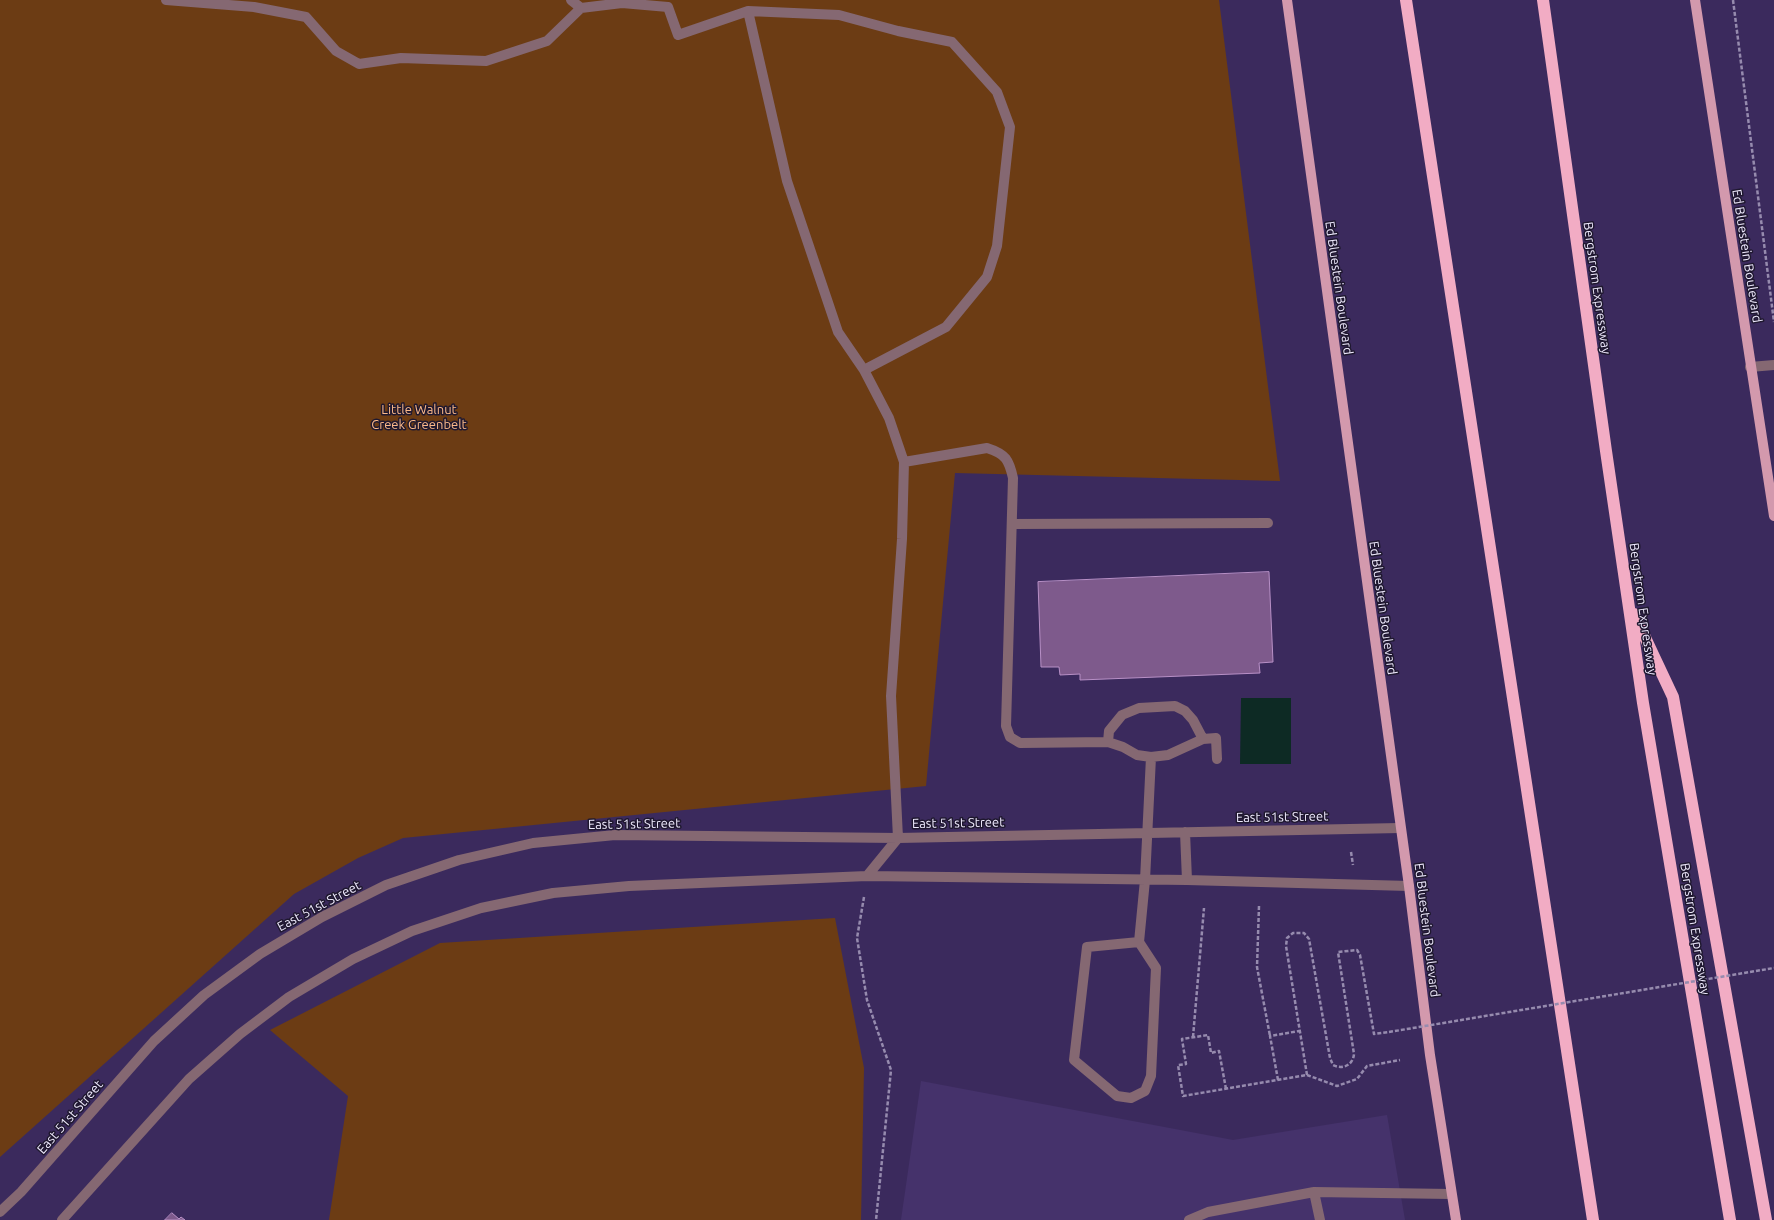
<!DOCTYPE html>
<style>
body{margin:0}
canvas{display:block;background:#3b2a5d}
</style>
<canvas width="1774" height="1220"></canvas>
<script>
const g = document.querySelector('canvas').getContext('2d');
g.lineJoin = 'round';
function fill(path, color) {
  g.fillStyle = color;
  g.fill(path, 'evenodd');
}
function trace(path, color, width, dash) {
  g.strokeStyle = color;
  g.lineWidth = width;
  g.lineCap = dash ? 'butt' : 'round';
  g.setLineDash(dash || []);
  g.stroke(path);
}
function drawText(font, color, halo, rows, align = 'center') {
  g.font = font + ' Ubuntu,sans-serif';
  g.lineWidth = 3;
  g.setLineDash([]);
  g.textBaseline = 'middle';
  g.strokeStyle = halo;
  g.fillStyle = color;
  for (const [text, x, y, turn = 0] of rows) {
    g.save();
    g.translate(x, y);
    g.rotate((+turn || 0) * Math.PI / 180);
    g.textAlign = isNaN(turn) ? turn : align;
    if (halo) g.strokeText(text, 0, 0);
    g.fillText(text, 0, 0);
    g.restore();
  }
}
const built = new Path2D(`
 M921,1081L1233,1140L1387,1115L1405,1220H901Z`);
const green = new Path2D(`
 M0,0H1219L1280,481L955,473L926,786L403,838L358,858L294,894L0,1157Z
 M835,918L864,1068L861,1220H329L348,1096L270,1030L440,943Z`);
const water = new Path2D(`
 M1241,698H1291V764H1240Z`);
const building = new Path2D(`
 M1269,572L1273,662L1259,663L1260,673L1080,680V674L1060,675L1059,667H1041L1038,582Z
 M172,1213L179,1219L181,1217L185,1220H165Z`);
const path = new Path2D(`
 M1733,0L1774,322
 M1351,852L1353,865
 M864,897L857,938L867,1000L891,1070L876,1220
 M1259,906L1257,967L1270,1036
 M1193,1037L1204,908
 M1307,1075L1286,946L1287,938L1293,933H1304L1309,939L1330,1058L1333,1065C1343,1070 1353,1065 1354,1054L1338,952L1357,950L1360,955L1374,1034L1389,1032
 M1278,1080L1270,1036L1299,1031
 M1226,1089L1219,1051L1211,1053L1208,1035L1182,1039L1186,1064L1178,1065L1183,1096L1307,1075L1337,1086L1357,1079L1367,1066L1400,1060`);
const minor = new Path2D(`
 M166,0L254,7L306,17L336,51L359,64L401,58L486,61L547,41L581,8
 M571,0L581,8L622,3L668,7L678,35L748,11L787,181L838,332L864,370L889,418L904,462L902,539L891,696L898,838L867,876
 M748,11L839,15L898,31L952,42L997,92L1010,127L997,246L987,277L946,327L864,370
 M1750,367L1774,365
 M904,462L987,448C1006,454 1009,460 1013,478L1006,726L1010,737L1020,743L1108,742L1123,747L1137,755L1151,757L1168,755L1203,739L1216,738L1217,759
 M1012,524L1268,523
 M1108,742L1109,731L1122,715L1139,708L1175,706L1185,711L1193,720L1203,739
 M1185,832L1187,880
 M1139,942L1087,947L1074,1060L1117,1096L1131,1098L1145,1091L1151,1076L1156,968L1139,942L1145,880L1151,757
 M1314,1192L1320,1220
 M0,1212L21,1192L154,1041L204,995L260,954L322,917L386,885L459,860L533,843L615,835L898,838L1400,828
 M62,1220L189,1079L240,1034L289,997L353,959L412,931L481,908L553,893L629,886L867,876L1187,880L1409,886
 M1189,1220L1208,1212L1314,1192L1451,1194`);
const major = new Path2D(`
 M1287,0L1409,886L1430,1055L1456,1220
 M1695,0L1774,516`);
const highway = new Path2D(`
 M1406,0L1593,1220
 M1543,0L1606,451L1643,703L1730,1220
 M1634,614L1673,697L1766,1220`);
const pathBridge = new Path2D(`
 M1389,1032L1774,968`);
const streetNames = [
 ["Ed Bluestein Boulevard",1747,256,81],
 ["Ed Bluestein Boulevard",1339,288,82],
 ["Bergstrom Expressway",1597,288,82],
 ["Ed Bluestein Boulevard",1383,608,82],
 ["Bergstrom Expressway",1643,609,82],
 ["East 51st Street",1282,817,-1],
 ["East 51st Street",958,823,-1],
 ["East 51st Street",634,824,-1],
 ["East 51st Street",319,906,-28],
 ["Bergstrom Expressway",1695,929,81],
 ["Ed Bluestein Boulevard",1427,930,83],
 ["East 51st Street",70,1117,-49]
];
const parkNames = [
 ["Little Walnut",419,410],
 ["Creek Greenbelt",419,425]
];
fill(built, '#45326b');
fill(green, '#6c3c14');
fill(water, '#0d2a24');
fill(building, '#7e5a8c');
trace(building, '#b890c6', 1);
trace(path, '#968bae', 2.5, [4, 2]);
trace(minor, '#856872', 10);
trace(major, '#d399ad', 10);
trace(highway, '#f2acc4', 12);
trace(pathBridge, '#968bae', 2.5, [4, 2]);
drawText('13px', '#eee9fd', '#1f182f', streetNames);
drawText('13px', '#fbb989', '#1f182f', parkNames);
</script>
